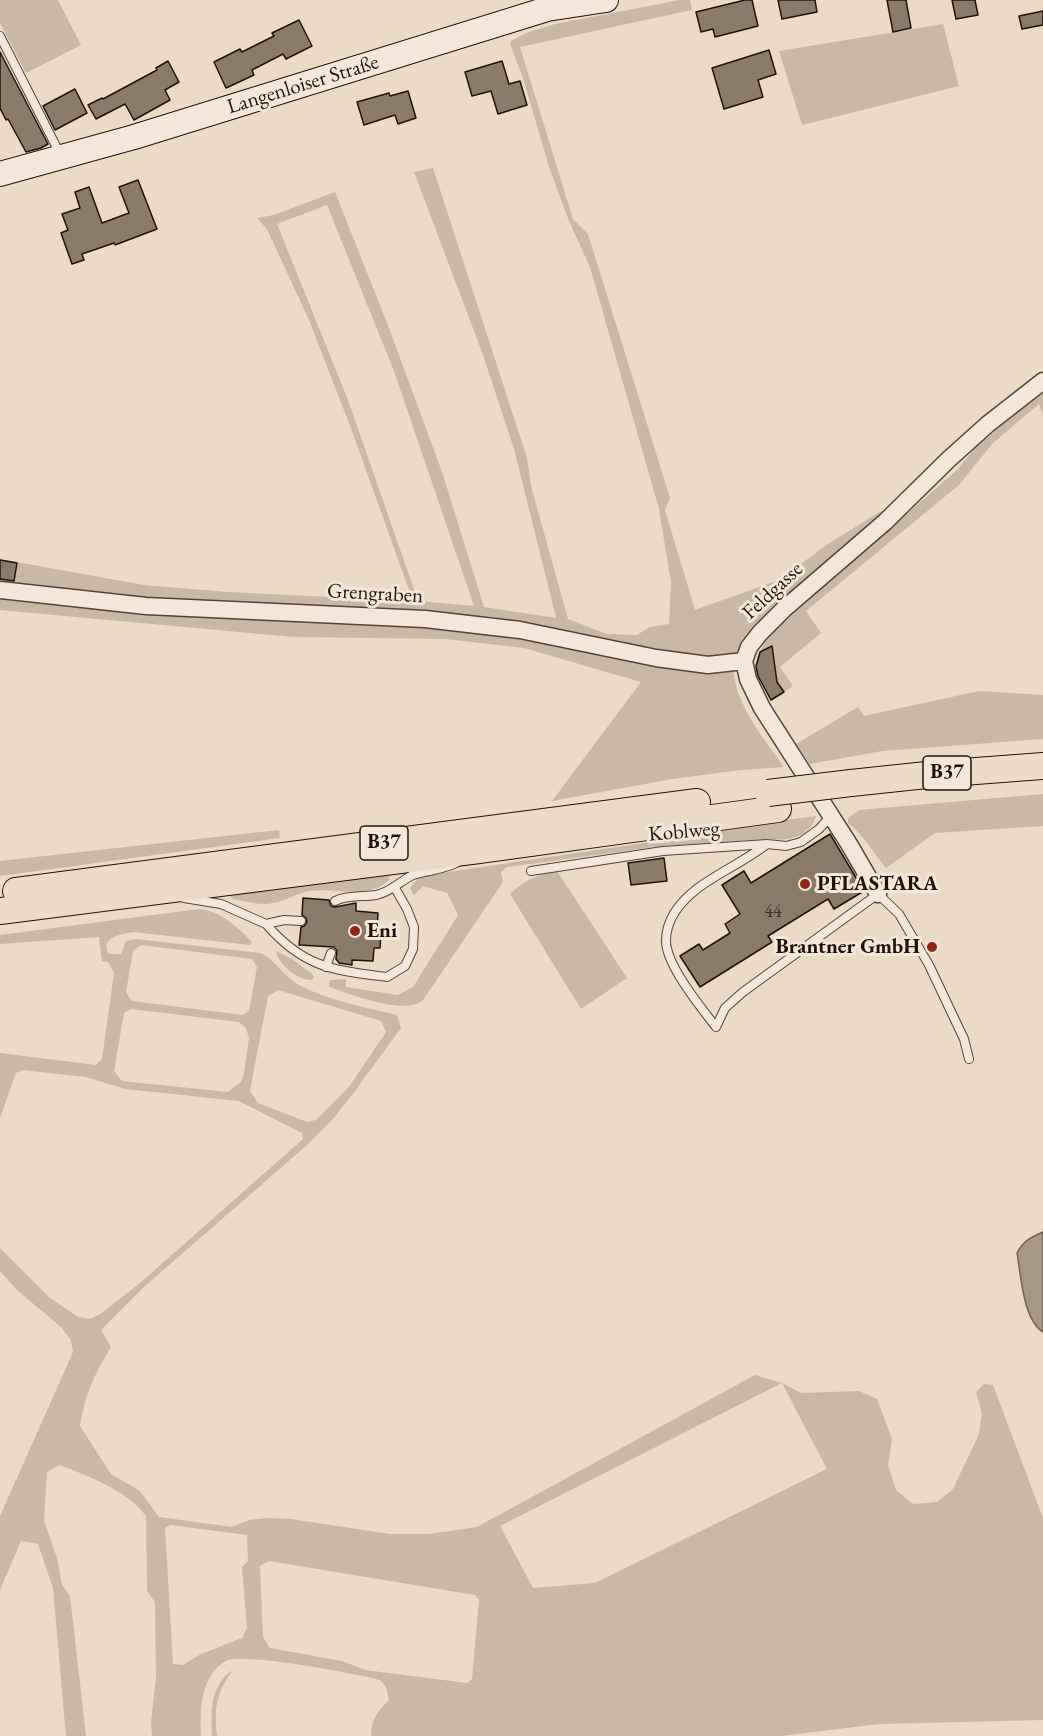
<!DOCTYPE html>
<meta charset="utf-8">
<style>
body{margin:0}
canvas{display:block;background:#ebdac4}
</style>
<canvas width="1043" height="1736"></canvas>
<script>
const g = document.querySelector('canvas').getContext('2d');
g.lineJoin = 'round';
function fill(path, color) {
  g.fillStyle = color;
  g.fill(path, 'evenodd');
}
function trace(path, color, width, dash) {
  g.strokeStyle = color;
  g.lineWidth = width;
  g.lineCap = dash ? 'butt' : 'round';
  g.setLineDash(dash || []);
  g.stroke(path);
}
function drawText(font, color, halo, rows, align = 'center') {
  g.font = font + ' "EB Garamond",serif';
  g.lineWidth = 6;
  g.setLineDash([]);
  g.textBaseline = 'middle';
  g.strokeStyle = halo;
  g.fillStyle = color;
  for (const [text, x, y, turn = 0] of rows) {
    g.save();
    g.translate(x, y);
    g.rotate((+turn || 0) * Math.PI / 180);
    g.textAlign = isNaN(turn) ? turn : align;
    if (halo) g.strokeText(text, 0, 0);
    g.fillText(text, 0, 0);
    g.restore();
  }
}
const green = new Path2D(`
 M0,0H58L81,45L26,73L0,23Z
 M680,0H690L692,10L520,47L573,219L588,234L670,498L665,510L695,610L779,580L828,544L883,510L870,527L743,643C740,648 736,654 735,660C727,695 765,740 784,767L741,770L672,779L552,801L641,682L524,648L446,639L293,637L0,610V559L144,585L227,592L413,601L352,431L309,320L267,229L257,218L274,215L335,192L389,328L442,472L484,607L556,618L514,449L482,352L414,172L433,168L527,458L531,486L568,619L607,634L637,635L650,627L669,624L671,583L659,509L590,267L569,221L549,167L523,78L510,44L511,41L526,33L555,24ZM327,205L394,371L474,606L418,601L348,400L277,224Z
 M943,24L959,86L802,125L779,51Z
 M1043,391V415L1039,404L992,444L959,485L806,611L821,633L780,667L793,686L784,692L772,673L776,670L772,646L760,652L767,637L958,469L975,448Z
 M979,691L1043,695V739L882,751L810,764L796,744L858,707L864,716Z
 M1043,794V826L935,833L886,868C873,853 864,835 848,823V818L859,810Z
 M784,816L785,820L816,816C809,838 788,841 768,839L662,846L507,867L501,872L503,882L423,1000C406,1016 353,995 332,988L329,986L330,980L346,979V987L398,995L413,987L458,915L447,893L423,886L414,895L410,888L417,880L428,875L698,835Z
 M279,830L280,838L0,876V861Z
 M557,871L627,978L581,1009L510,894C525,880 537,875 557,871Z
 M387,873L390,879C370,900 334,887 309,891C294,894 281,904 265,904C255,904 243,901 233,899L229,895L231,893Z
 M199,909C221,911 237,927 252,942L250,945L133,932C121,934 99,938 109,954H121L126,941L136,939L260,953C275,959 284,977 299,985C329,1001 365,1007 397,1015L401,1028L349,1099L332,1120L307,1145L144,1287L101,1330L111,1347C95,1373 84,1396 80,1426L111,1474L140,1491L159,1517L232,1527L249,1520L268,1518L291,1519L390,1534H429L477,1527L755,1375L782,1383L801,1393L859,1391L877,1399L892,1439L888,1465L896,1490L913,1504L937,1502L953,1489L979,1434L982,1413L976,1392L984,1384L993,1385L1043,1518V1720L879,1724L781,1736H371C371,1719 377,1712 389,1700L386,1687L380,1680C356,1674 242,1652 226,1661C200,1675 200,1711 201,1736H152L151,1723L156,1677L155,1602L147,1591L146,1516C128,1491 87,1475 59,1465L47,1472L44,1521L57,1558L62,1585L70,1596L86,1736H66L53,1588L38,1544L21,1541L0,1590V1516L73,1352L71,1340L61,1327L17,1290L0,1271V1248L50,1298L78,1317L90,1319L102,1313L140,1283L303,1139L302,1133L239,1101L125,1089L86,1077L23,1070L16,1073L0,1118V1053L96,1065L102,1059L114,973L108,962L102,961L99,937L0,944V935ZM141,945L252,959L257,967L249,1011L243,1015L132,1001L126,992L133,951ZM278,990L381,1021L386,1032L349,1087L316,1120L307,1122L258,1103L250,1091L268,996ZM131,1009L239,1022L246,1028L249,1038L244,1073L241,1082L228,1092L122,1081L114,1071L124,1013ZM782,1383L827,1469L595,1583L533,1588L500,1526ZM171,1525L247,1535L248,1561L242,1567L247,1628L242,1638L201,1654L183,1665L173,1664L165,1528ZM269,1561L475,1595L479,1600L472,1679L467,1683L365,1670L342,1661L270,1648L263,1637L260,1566Z
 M276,951L292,959L312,974L314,977L312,980C298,981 278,964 276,951Z
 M233,1670C216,1693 214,1708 217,1736H212C211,1711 210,1685 233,1670Z`);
const water = new Path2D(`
 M1043,1232V1332C1023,1320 1021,1275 1017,1253C1023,1241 1031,1237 1043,1232Z`);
const building = new Path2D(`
 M745,0H752L758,26L715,37L713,29L701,32L696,12Z
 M778,0H815L817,12L782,19Z
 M887,0H906L911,28L893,32Z
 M952,0H975L978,15L956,19Z
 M1043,11V25L1022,29L1019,16Z
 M299,20L312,46L286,59L283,54L252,70L254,75L226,88L214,62L240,49L242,52L274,36L272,33Z
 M769,50L776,74L758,80L763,97L724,109L712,68Z
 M0,52L48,144L41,148L26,152L8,119L6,120L0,108Z
 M168,61L179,82L165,90L170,100L134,120L125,104L96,119L88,105L102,98L103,99L157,70L156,68Z
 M502,61L509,84L520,81L527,105L498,114L491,91L472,96L465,72Z
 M75,89L87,113L55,130L43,106Z
 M408,91L416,118L398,124L395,115L364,125L357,102L389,93L390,96Z
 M138,180L157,229L115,245L114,243L82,254L84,260L72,264L61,233L68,230L62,214L80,208L75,192L89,187L102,223L129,213L119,187Z
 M0,560L17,563L14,581L0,579Z
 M772,646L777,682L784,692L771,700L758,676L756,666L760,652Z
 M830,834L864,891L834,909L828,899L768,936L772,942L700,987L680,956L699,944L703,950L730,933L725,924L740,914L722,885L744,871L751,883Z
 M664,858L667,881L631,885L628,863Z
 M303,898L329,900L331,906L335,907L356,903V911L378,913L377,931H381L380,948H374L373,961L352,960V965L339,963L336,959L337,951L334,947L299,945L301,927L304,926L307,922L306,918L302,915Z`);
const lane = new Path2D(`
 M0,36L60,154
 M767,844C745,861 720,872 698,888C681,901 666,919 666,941C666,965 702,1009 716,1027L725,1008L743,992L878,894L899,914L929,965L964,1039L969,1059
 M531,871L663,851L767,844L786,846L801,842L819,829L831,816
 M184,898L221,904L266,924L284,920L301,921
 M335,901C347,895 363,897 376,895C391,892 400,881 413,875C428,870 444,870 458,862
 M266,924C304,968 333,970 387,977L405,966L413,949L414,927L407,909L395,888
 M326,967L331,953`);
const street = new Path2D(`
 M0,590L146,606L425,619L520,630L656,658L708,665L744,661
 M878,894L849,844L762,708L748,679L744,661L749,647L760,633L784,609L885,522L948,460L988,424L1043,381`);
const secondary = new Path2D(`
 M0,174L134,137L547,9L606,0`);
const primary = new Path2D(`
 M851,783L936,774L1043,766
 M16,891L697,802
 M0,911L479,850L778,809`);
const primaryBridge = new Path2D(`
 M768,793L851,783`);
const markers = [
 [805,884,6,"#8f2418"],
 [355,931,6,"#8f2418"],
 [932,947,6,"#8f2418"]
];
const numberNames = [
 ["44",773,912]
];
const shields = [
 [947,773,48],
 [384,843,48]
];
const shieldNames = [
 ["B37",947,773],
 ["B37",384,843]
];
const streetNames = [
 ["Langenloiser Straße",303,85,-17],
 ["Feldgasse",773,591,-43],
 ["Grengraben",375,594,3],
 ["Koblweg",684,832,-5]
];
const poiNames = [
 ["PFLASTARA",817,884],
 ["Eni",367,931],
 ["Brantner GmbH",920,947,"right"]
];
fill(green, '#c8b8a4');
fill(water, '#a69784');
trace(water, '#706352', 1.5);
fill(building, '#8a7b69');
trace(building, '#201407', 1.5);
trace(lane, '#534636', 10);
trace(street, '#534636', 19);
trace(secondary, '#201407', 26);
trace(primary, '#201407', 28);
trace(lane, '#f2e7d9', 8);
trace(street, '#f2e7d9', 16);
trace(secondary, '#f2e7d9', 24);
trace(primary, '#ebdac4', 26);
trace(primaryBridge, '#201407', 28, []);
trace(primaryBridge, '#ebdac4', 26);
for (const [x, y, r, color] of markers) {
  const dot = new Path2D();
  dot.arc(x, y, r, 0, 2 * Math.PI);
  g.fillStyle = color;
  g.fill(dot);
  trace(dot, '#f2e7d9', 2);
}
drawText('18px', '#3a2e20', null, numberNames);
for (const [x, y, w] of shields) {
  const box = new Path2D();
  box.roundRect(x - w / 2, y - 17, w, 34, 4.5);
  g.fillStyle = '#f2e7d9';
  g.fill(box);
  trace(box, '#201407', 1.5);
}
drawText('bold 20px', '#201407', null, shieldNames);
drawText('21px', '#201407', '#f2e7d9', streetNames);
drawText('bold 21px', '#201407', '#f2e7d9', poiNames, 'left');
</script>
